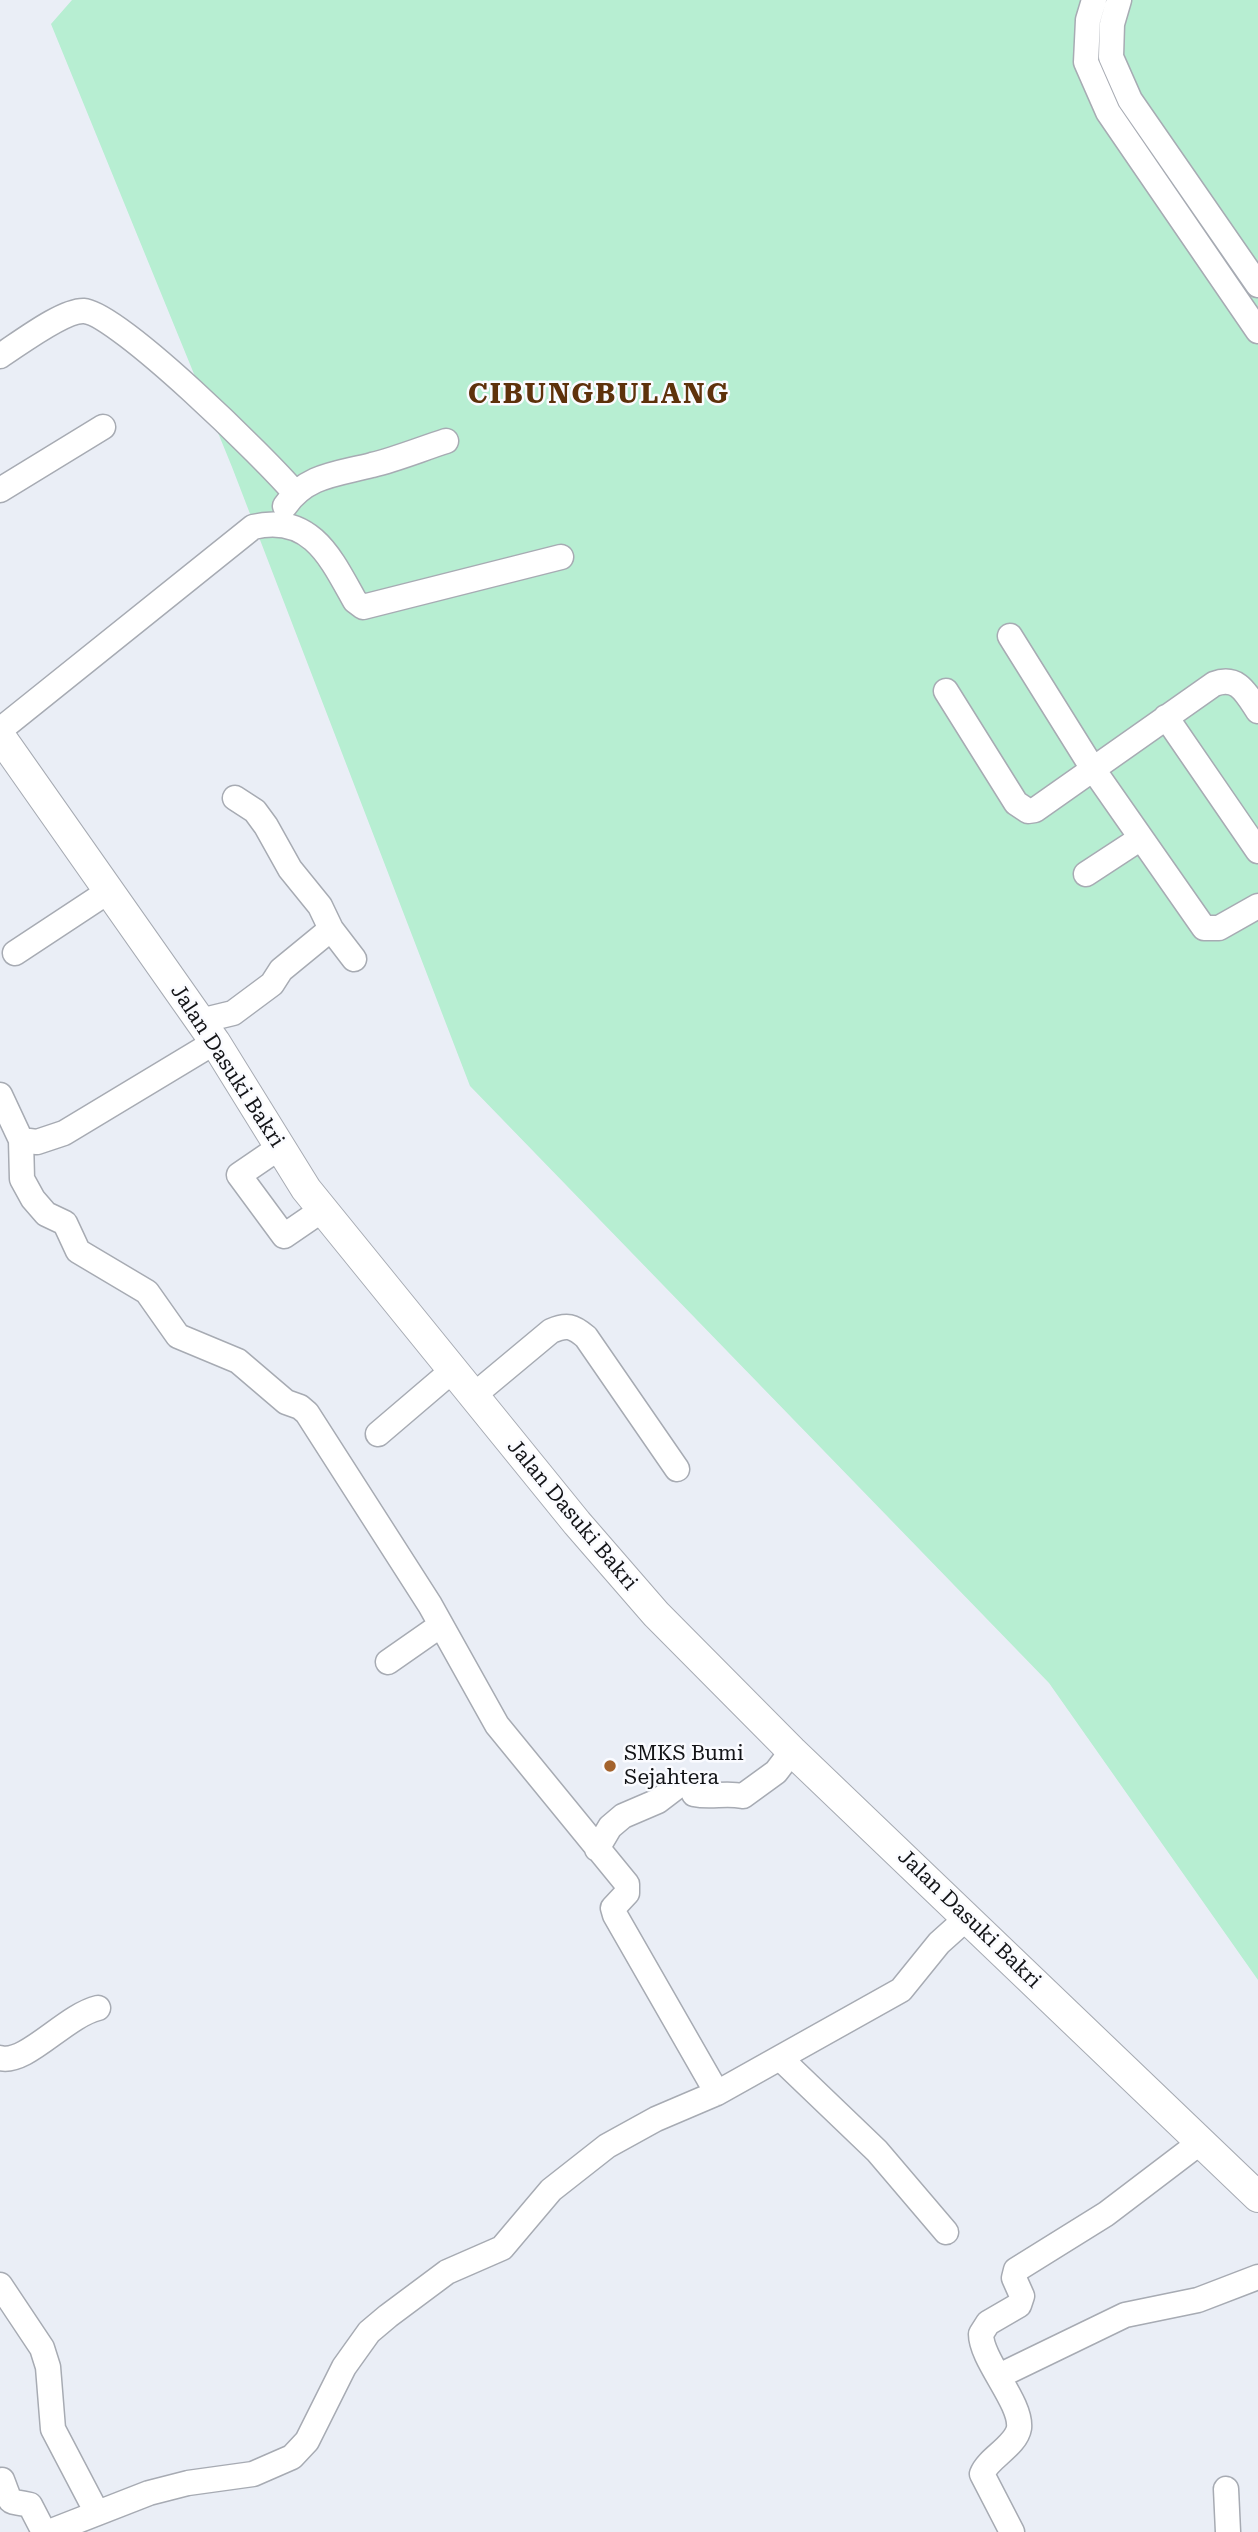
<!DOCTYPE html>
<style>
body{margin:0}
canvas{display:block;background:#eaeef6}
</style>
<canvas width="1258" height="2532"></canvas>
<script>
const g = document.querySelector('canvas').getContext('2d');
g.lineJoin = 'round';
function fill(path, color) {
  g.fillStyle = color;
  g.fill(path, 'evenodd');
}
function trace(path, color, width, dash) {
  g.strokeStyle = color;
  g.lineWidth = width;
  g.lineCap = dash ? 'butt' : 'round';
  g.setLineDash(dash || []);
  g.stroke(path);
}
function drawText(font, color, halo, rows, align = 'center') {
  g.font = font + ' "Roboto Serif",serif';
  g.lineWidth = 5;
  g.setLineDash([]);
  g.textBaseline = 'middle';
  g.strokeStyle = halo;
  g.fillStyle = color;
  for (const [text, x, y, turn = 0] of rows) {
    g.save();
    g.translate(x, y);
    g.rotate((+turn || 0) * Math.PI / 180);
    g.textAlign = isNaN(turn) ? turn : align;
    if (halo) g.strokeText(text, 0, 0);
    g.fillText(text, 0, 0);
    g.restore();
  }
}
const green = new Path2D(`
 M72,0H1258V1980L1049,1683L470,1086L232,467L51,24Z`);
const minor = new Path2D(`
 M1094,0L1088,20L1086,62L1108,112L1258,331
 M1119,0L1112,24L1111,57L1130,100L1258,285
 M0,356C19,344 63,310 84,311C118,313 268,461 294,492
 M0,490L103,427
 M285,506C306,475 338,474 372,465C397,459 421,449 446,441
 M1010,636L1093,769L1204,928H1219L1258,906
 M946,691L1016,803L1028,811L1035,810L1214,684C1238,675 1246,693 1258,711
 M1166,717L1258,851
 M0,730L253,527C311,513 331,558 355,601L363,607L561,557
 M1086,874L1141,838
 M331,929L354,959
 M15,953L109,891
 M200,1021L233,1013L272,984L281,970L331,929L320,906L290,869L266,826L255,811L235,798
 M0,1095L21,1140L22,1179L33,1199L46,1214L65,1223L78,1251L147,1292L178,1336L238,1361L286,1402L300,1407L307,1413L430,1605L497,1725L627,1884V1893L613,1908L615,1915L717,2093
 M21,1140L37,1142L64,1133L215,1042
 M280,1147L239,1175L284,1236L322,1210
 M473,1396L551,1331C567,1324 573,1326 586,1337L677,1469
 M378,1434L453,1370
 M388,1662L441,1625
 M597,1849L610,1827L623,1816L658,1801L679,1785H690L694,1794C713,1798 723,1792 743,1796L776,1772L792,1751
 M0,2058C26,2065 65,2016 98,2008
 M780,2058L877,2151L946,2232
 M0,2285L42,2348L48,2367L53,2429L97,2513
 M999,2376L1125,2315L1198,2300L1258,2277
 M2,2480C13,2508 6,2499 30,2505L44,2532
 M1226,2489L1228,2532
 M49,2532L149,2493L188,2483L253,2474L292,2457L307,2441L344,2367L369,2332L388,2316L447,2272L502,2248L551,2190L607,2146L656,2119L717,2093L901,1990L939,1943L968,1917
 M1012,2532L982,2474C988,2458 1016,2446 1019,2428C1022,2403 981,2360 981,2334L988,2323L1019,2305L1022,2296L1014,2278L1016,2270L1106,2214L1202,2141`);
const major = new Path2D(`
 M0,736L215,1042L306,1189L577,1523L656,1614L792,1751L1258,2197`);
const markers = [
 [610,1766,7,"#a4632d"]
];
const streetNames = [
 ["Jalan Dasuki Bakri",227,1066,57],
 ["Jalan Dasuki Bakri",572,1515,50],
 ["Jalan Dasuki Bakri",969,1919,44]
];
const poiNames = [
 ["SMKS Bumi",624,1754],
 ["Sejahtera",624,1778]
];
const districtNames = [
 ["CIBUNGBULANG",599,395]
];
fill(green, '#b7eed2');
trace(minor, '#a7abb3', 27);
trace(major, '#a7abb3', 32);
trace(minor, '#fff', 24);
trace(major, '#fff', 30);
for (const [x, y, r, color] of markers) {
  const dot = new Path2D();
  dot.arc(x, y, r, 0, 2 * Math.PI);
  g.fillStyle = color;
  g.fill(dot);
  trace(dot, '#fafbff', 2.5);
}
drawText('21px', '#131417', '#fafbff', streetNames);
drawText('21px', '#131417', '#fafbff', poiNames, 'left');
g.letterSpacing = '2px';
drawText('bold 28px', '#5e320b', '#fafbff', districtNames);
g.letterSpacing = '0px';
</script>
